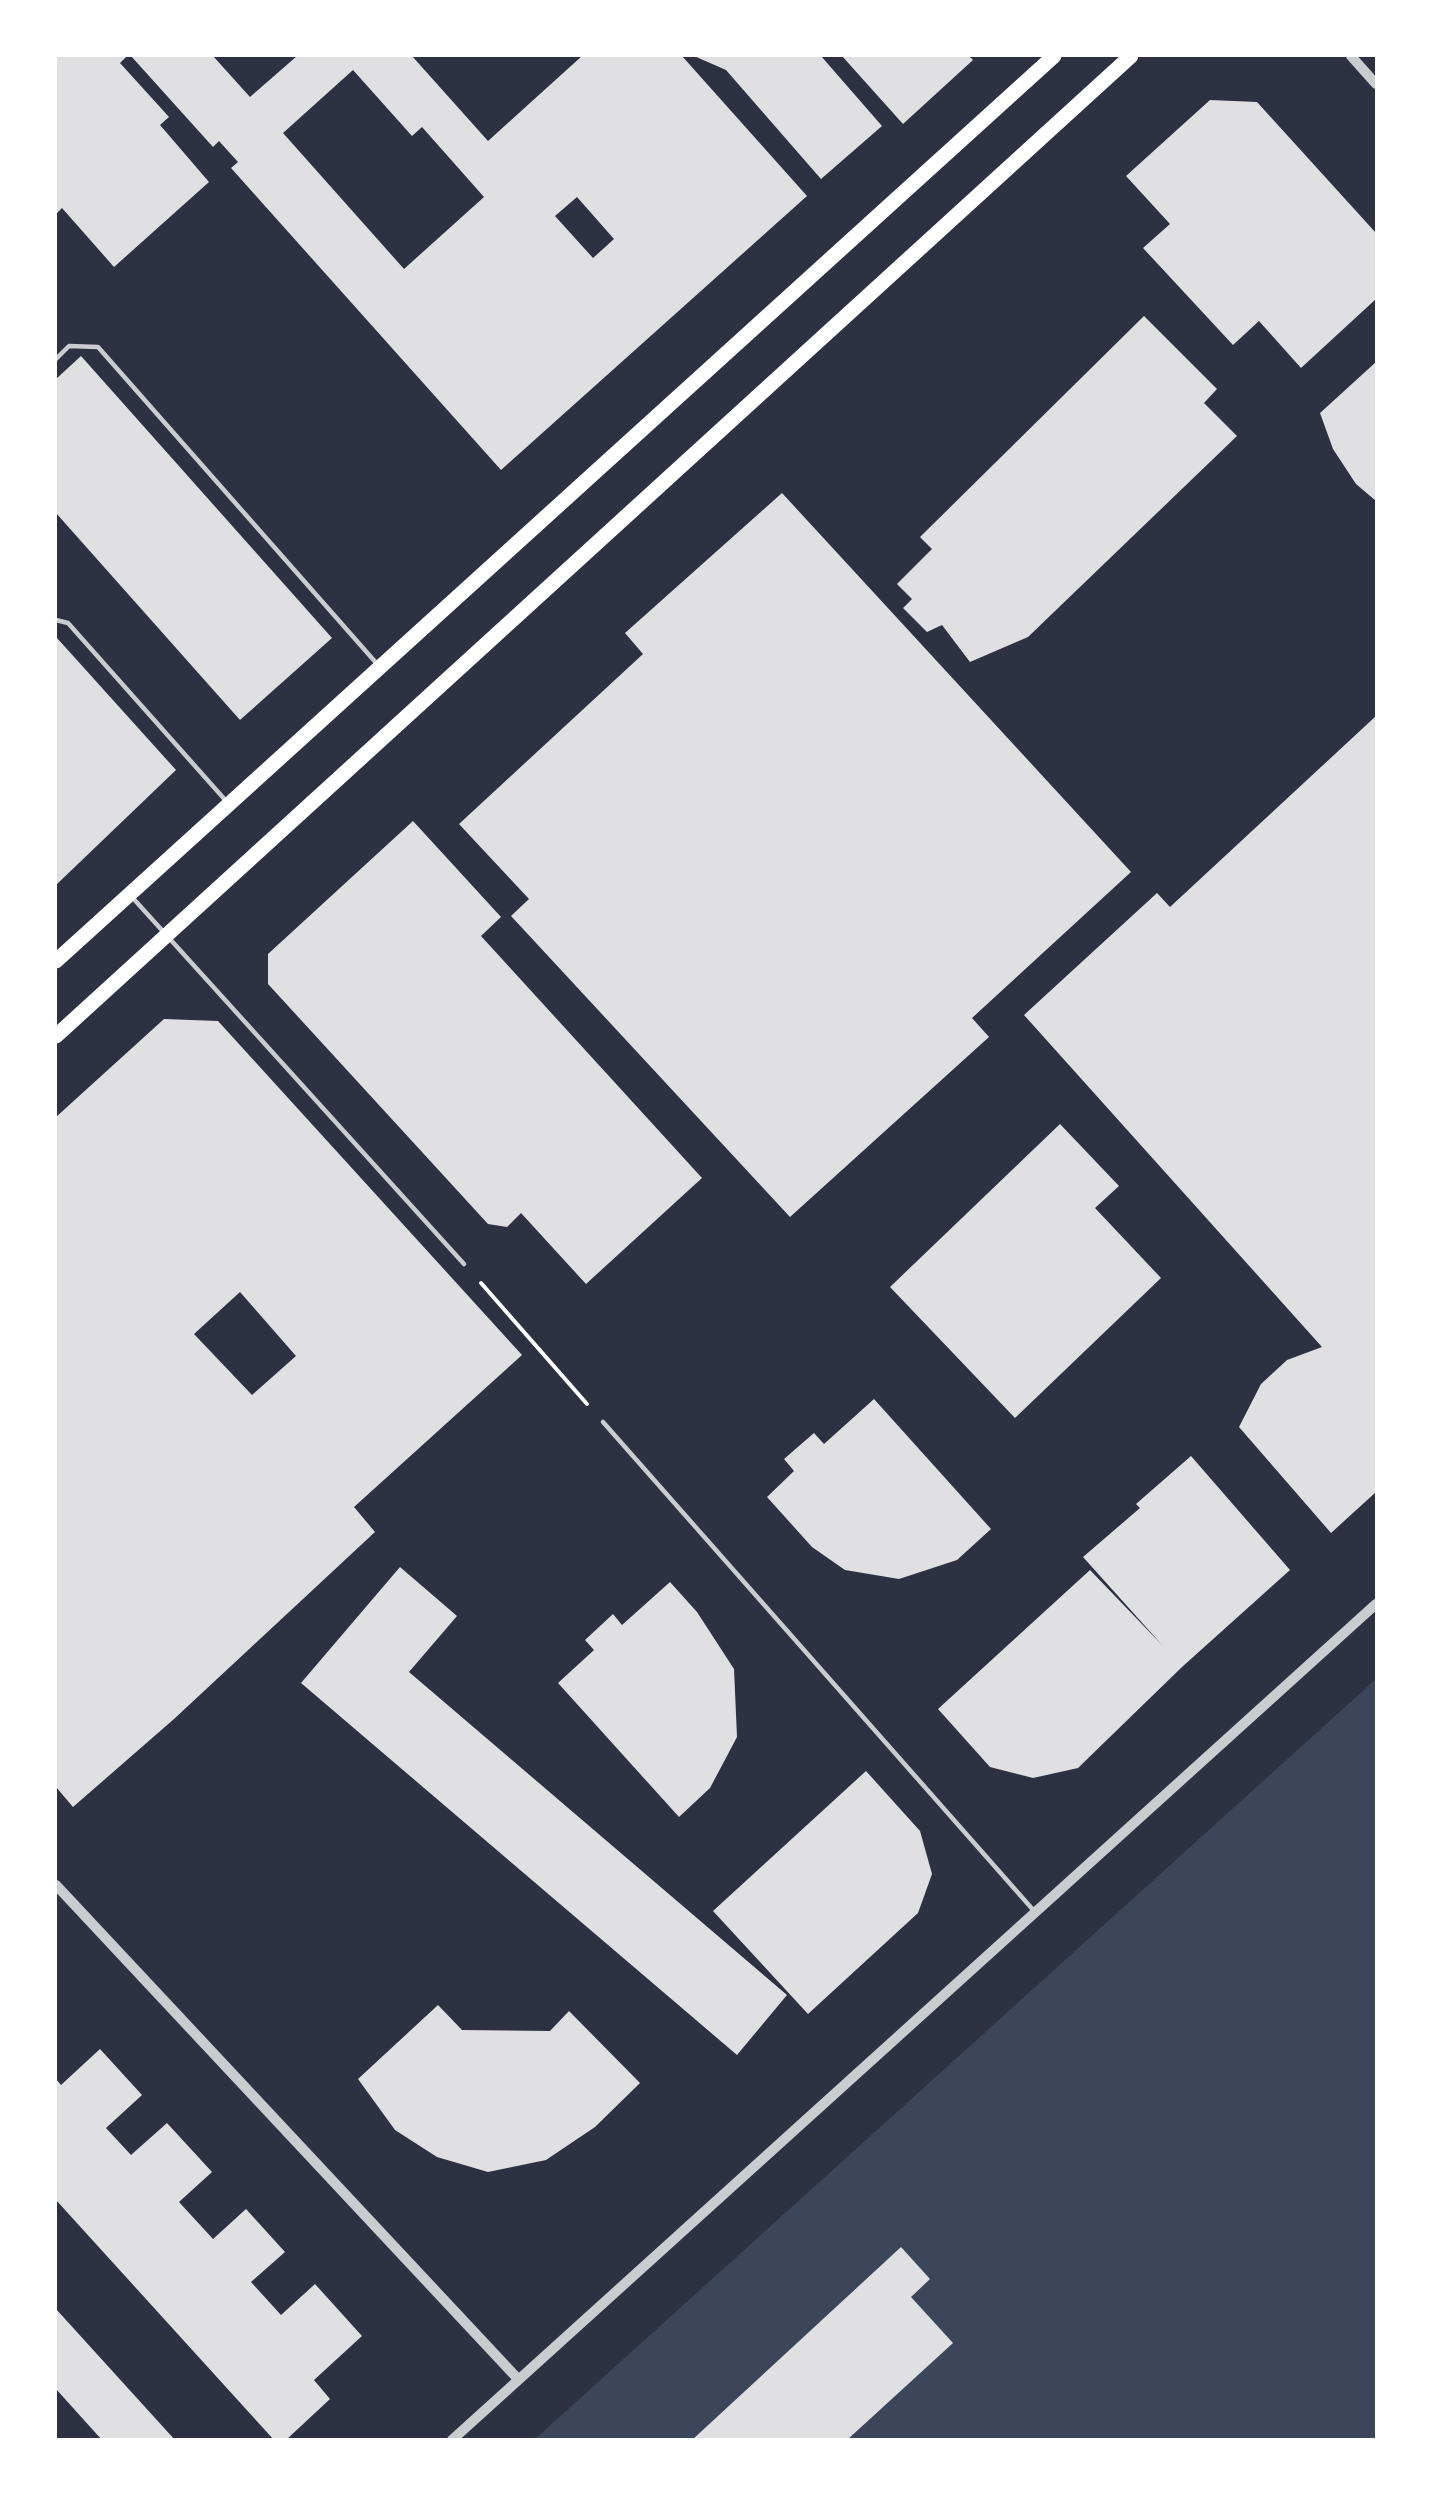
<!DOCTYPE html>
<style>
body{margin:0}
#map{position:relative;width:1432px;height:2495px;overflow:hidden;background:#2d3142;font-family:"Roboto Condensed",sans-serif}
canvas{display:block}
.frame{position:absolute;inset:0;border:57px solid #fff;pointer-events:none}
</style>
<div id="map">
<canvas width="1432" height="2495"></canvas>
<div class="frame"></div>
</div>
<script>
const g = document.querySelector('canvas').getContext('2d');
g.lineJoin = 'round';
function fill(path, color) {
  g.fillStyle = color;
  g.fill(path, 'evenodd');
}
function trace(path, color, width, dash) {
  g.strokeStyle = color;
  g.lineWidth = width;
  g.lineCap = dash ? 'butt' : 'round';
  g.setLineDash(dash || []);
  g.stroke(path);
}
const green = new Path2D(`
 M1376,1679V2439H535Z`);
const building = new Path2D(`
 M56,56H127L120,63L169,117L160,125L209,182L114,267L62,208L56,214Z
 M131,56H213L250,97L297,56H412L488,141L582,56H682L807,196L501,470L231,168L238,162L219,141L213,147ZM353,70L412,136L422,127L484,197L404,269L283,133ZM577,197L614,239L593,258L555,216Z
 M694,56H821L882,126L821,179L726,70Z
 M842,56H969L973,60L903,124Z
 M1210,100L1257,102L1376,233V299L1301,368L1259,321L1233,345L1143,248L1170,224L1126,176Z
 M1144,316L1217,389L1204,403L1237,436L1028,637L970,662L942,625L927,632L903,608L912,599L897,584L932,549L920,537Z
 M81,356L332,638L240,720L56,513V379Z
 M1376,362V501L1356,484L1333,449L1320,413Z
 M782,493L1131,872L972,1018L989,1037L790,1217L511,916L529,899L459,824L643,654L625,633Z
 M57,638L176,770L56,885V639Z
 M1376,716V1492L1331,1533L1239,1427L1261,1384L1287,1360L1322,1347L1024,1015L1157,893L1170,907Z
 M413,821L501,917L481,936L702,1178L586,1284L521,1213L507,1227L488,1224L268,984V954Z
 M164,1019L218,1021L522,1355L354,1507L375,1532L174,1719L73,1807L56,1787V1117ZM240,1292L296,1356L252,1395L194,1334Z
 M1060,1124L1119,1186L1095,1208L1161,1278L1015,1418L890,1287Z
 M874,1399L991,1529L957,1560L899,1579L845,1570L812,1547L767,1497L794,1471L784,1459L814,1433L824,1444Z
 M1191,1456L1290,1570L1182,1667L1078,1768L1033,1778L990,1767L938,1709L1090,1570L1163,1646L1083,1557L1140,1508L1136,1504Z
 M400,1567L457,1616L409,1672L787,1995L737,2055L301,1683Z
 M670,1582L697,1612L734,1669L737,1737L710,1788L679,1817L558,1683L594,1650L585,1640L613,1614L622,1625Z
 M866,1771L920,1831L932,1874L918,1913L808,2014L713,1911Z
 M438,2005L462,2030L550,2031L569,2011L640,2083L595,2127L546,2160L488,2172L437,2157L395,2130L358,2079Z
 M100,2049L142,2095L106,2128L131,2155L167,2123L212,2172L179,2202L213,2239L246,2209L285,2252L251,2282L281,2315L315,2284L362,2336L314,2380L330,2399L286,2440H274L56,2200V2079L61,2085Z
 M901,2247L930,2279L911,2297L953,2343L847,2440H692Z
 M56,2309L175,2440H102L56,2389Z`);
const path = new Path2D(`
 M481,1283L587,1404`);
const service = new Path2D(`
 M56,359L69,346L98,347L378,665
 M56,620L68,623L227,802
 M131,896L464,1264
 M603,1422L1035,1912`);
const tertiary = new Path2D(`
 M1351,56L1376,84
 M56,1885L518,2379
 M452,2440L1376,1604`);
const primary = new Path2D(`
 M56,961L1054,56
 M56,1036L1131,56`);
fill(green, '#3c4559');
fill(building, '#e0e0e3');
trace(path, '#fff', 4);
trace(service, '#caccd0', 4.5);
trace(tertiary, '#caccd0', 10);
trace(primary, '#fff', 15);
</script>
